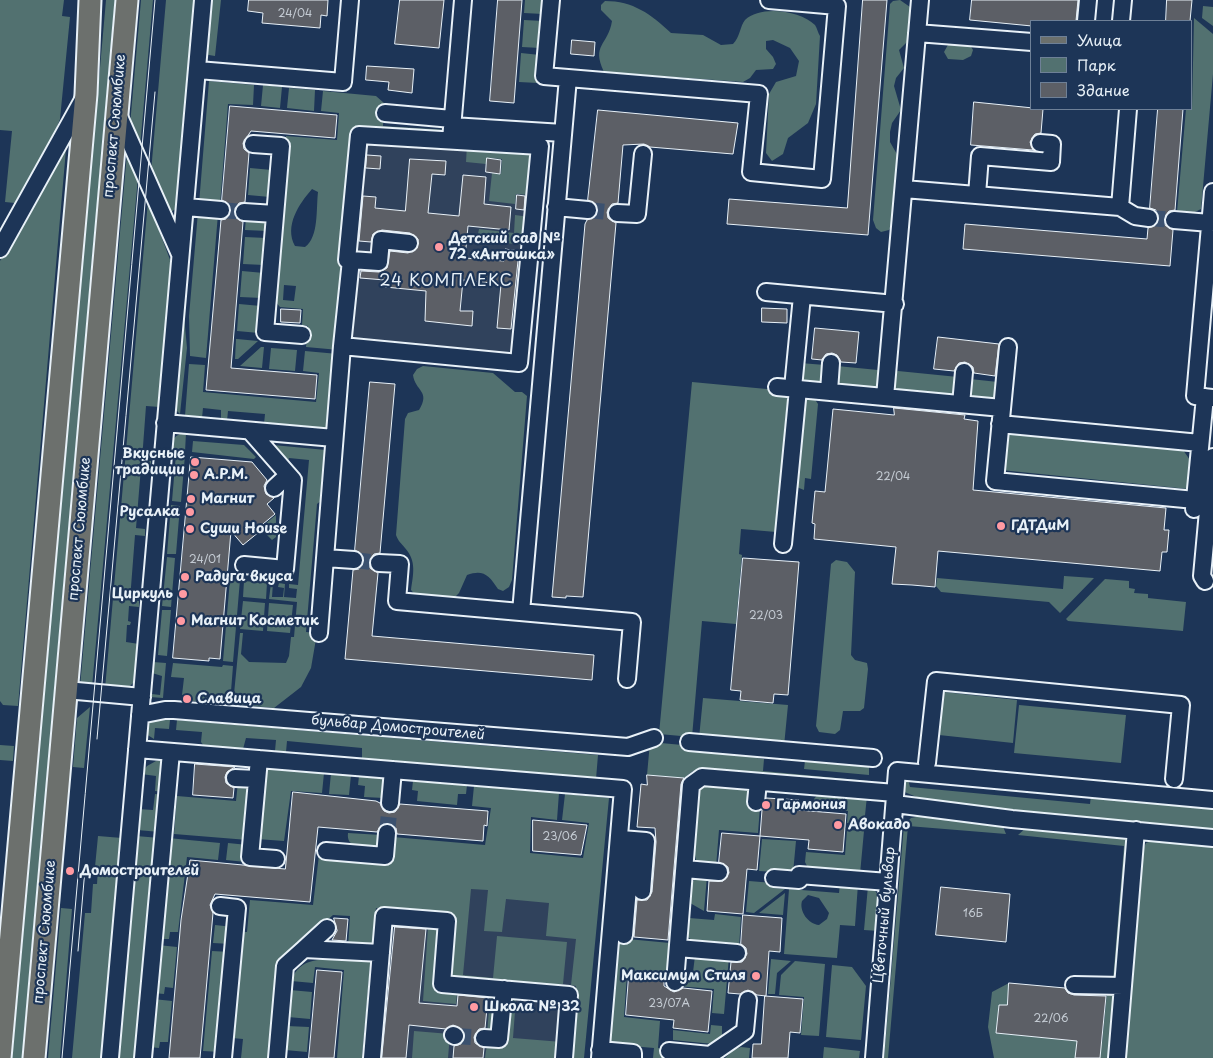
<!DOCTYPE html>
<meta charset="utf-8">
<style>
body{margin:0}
#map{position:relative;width:1213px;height:1058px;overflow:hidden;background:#1d3557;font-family:"Playpen Sans",sans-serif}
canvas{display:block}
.legend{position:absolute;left:1030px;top:20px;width:162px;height:90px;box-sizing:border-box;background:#1d3557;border:1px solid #6e8097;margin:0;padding:6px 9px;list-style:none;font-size:15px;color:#e8f1f8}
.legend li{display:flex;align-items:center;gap:10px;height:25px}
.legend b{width:25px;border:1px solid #6e8097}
</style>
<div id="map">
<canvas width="1213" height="1058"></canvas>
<ul class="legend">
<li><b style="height:6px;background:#6c706d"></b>Улица</li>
<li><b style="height:14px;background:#527170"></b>Парк</li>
<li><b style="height:14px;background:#5c5f66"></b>Здание</li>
</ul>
</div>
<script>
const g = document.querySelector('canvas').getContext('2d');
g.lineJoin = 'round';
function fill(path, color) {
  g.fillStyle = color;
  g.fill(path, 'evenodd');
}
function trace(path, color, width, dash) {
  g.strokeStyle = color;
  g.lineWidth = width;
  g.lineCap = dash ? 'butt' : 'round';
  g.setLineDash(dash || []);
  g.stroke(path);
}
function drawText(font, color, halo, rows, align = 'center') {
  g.font = font + ' "Playpen Sans",sans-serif';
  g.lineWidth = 4.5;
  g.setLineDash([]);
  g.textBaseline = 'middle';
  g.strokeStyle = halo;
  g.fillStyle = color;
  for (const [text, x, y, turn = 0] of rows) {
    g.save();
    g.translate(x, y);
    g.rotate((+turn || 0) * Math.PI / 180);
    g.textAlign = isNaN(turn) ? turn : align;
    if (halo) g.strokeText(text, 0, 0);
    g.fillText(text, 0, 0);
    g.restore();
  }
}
const built = new Path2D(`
 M355,130L543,142L523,368L341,350Z
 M585,878L577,1058H362L379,880Z`);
const green = new Path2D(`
 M0,0H64L62,16L70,17L60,119L55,132L15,203L5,202L12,131L0,130Z
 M106,0H115L22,1058H12Z
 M141,0H153L140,148L130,125Z
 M166,0H195L177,208L171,212L168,211L151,172Z
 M208,0H221L215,56L203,54Z
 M525,0H544L543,14L524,13Z
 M900,0L910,7L912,15L909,40L899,50L904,68L896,78L894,86L901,110L892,123L890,132V142L898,156L892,226L889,230L881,232L876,228L873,220L890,4L893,1Z
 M605,1C633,1 651,14 671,33L703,35L721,45L733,44C740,37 740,26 745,20C760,5 800,10 815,25C817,28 818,33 820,36L816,104L808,123L788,138L783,154L772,161L766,153L769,94L776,82L796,76L799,61L790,48L773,40L766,41V49L773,57L776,64L773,69L756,70L750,78L743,82L604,72C591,44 608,46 612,21L601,10V5Z
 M1203,6L1213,7V26L1202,18Z
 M1194,18L1213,34V74L1201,209L1193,213L1177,212L1186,109H1192Z
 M524,20L543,21L540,48L522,47Z
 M949,43L970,45L973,50L971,56L963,60L948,59L944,52Z
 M521,53L540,55L538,83L519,82Z
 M209,81L254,85L253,105L228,104L220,205L199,204Z
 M263,85L282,87L280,108L261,106Z
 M289,88L315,90L314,111L287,108Z
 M323,91L376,96L384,103L383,126L449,130L448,135L356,130L339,350L306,347L308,326L302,325L303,309L280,307L273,299L286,136L337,140L339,113L321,111ZM312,189L318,192C316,209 319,237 305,247L295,246C284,226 299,204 312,189ZM284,285L296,286L294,301L283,300Z
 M467,145L529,148L535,155L531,195L516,194L515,204L489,201L492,173L501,174L502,159L487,158L486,164L466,162Z
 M66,149L18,706L3,705L0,701V261L29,206Z
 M127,153L138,177L92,687H80Z
 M250,168L272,170L270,197L248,195Z
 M148,201L172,265L160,407L146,406L142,460L151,461V468L141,467L136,528L145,529V536L135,535L130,600L139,601V607L129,606L128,621L131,622L130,625H127L126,642L139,644L135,681L127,689H105Z
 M198,212L218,214L206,358L190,356L189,316Z
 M194,213L184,316L187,348L180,414L174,408L191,217Z
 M515,215L530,217L527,245L472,240V234H478L479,229L514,233Z
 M246,217L268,221L267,231L245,230Z
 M245,237L266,238L264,265L243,264Z
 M242,271L264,273L262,298L240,297Z
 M239,304L261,306L259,333L237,331Z
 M236,339H237L258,341L238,359H235Z
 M261,347H264L262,368L240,366Z
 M271,348L297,350L295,371L269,369Z
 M305,351L338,354L331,429L264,424L265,414L228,411L227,421L221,422V410L203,408L202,418L185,416L189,364L205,365L203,392L316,402L319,373L303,371Z
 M800,363L825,365L822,381L818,383L801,381Z
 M423,366L493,373L515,392H522L527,396L512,580L509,587L503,591L498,589C489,575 483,569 467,575L459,593L453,599L417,597L411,590C413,575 417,561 405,548C401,543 398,541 396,535L405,419L408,413L419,410C431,391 415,391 413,375L417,369Z
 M837,366L878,370L881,372L879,389L842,387L837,382Z
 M898,371L958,377L954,397L893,391L894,373Z
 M970,379L998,382L995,399L992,400L972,398Z
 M692,382L788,391L776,532L741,529L739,554L742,555L736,624L702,621L692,737L659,734Z
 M807,398H814L818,404L811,479L805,478L804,490L794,486L803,400Z
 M1010,432L1183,450L1190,460L1188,489L1001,470L1006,435Z
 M186,433L185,452L169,451C171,441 175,433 186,433Z
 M193,441L244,445L256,457L254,459L192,452Z
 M273,445L326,450L327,496L317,504L306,632L317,633L311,668L301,687L274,708L233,704L240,633H243L241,654L249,662L286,663L289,656L291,637H294L297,602L269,599L271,583H273L272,597H283L284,588L278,587L279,583L285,584L284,597L296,598L297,589L289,588V584L298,585L309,460L289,458L288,462Z
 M176,454L185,455L181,502L172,501Z
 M171,505L180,506L176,554H167Z
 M276,515V537L272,540L263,531L268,527L265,524Z
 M167,557L175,558L171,607L162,606Z
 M836,560L847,562L855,572L851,655L855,660L867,663L868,669L864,708L860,711H843L840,730L835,734L819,732L816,726L831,564Z
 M1064,576L1094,578L1060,613L1049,602L941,592L936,586L937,578L1063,589Z
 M230,579L240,580L233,662L223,661Z
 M1105,579L1129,581V588L1135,589L1134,593L1148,594V598L1186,602L1183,631L1068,621L1066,619Z
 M244,581L267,583L266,599L243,597Z
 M243,601L265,603L263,631L240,629Z
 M269,603L293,605L290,633L267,631Z
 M162,610H171L167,656L158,655Z
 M153,662L166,663L163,698L150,697L152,694L160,695L162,676L152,673Z
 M173,663L222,667L223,665L233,666L230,704L192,701V696L182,695L184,678L171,677Z
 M944,692L1017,700L1013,743L939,735Z
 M703,698L788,705L784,746L699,738Z
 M1019,705L1126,715L1121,763L1014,753Z
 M90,707L84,768L73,767L77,718Z
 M147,718L170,720L169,729L155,728L154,739L146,734Z
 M177,720L598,755L596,779L362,760V748L287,741L286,752H278L275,751L276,740L246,738L243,749L204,746L201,742L202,732L176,730Z
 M650,742L758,752L757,758L764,759L763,771L868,781L867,787L693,771L684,778L647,775Z
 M0,745L14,746L13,761L0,760Z
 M156,761H167L164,792L155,791L156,776L141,774L147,766Z
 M805,761L869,767V775L804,769Z
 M270,768L324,773L322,793L291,791L284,841L257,839L264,774Z
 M331,773L351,775L349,795L329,794Z
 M359,776L381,778L385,782L384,798L364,797L365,786L358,785Z
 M908,779L910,787L1090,804L1091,795L1213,807V831L936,805L902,791L897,781Z
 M248,780V840L174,834L177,796L236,801L238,782Z
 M413,781L467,785L466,794H458L457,805L417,801L418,791L412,790Z
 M703,784L749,786L760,807L758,833L719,830L716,867L697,862C691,850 694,792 703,784Z
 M474,786L559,793L557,820L531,817L530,853L583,858L589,823L562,820L565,794L609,798L584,1058H569L576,986L571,985L576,939L546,936L549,903L506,899L502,932L484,931L488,890L471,889L463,975L493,978L497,936L567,942L563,984H557L556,991L455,979L449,968L453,914L376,908L372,948L348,947L350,916L333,915L281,961L272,1058H241L243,1039L232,1038L237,932H247L250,900L313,905L319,855L390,861L393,837L485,845L491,808L472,806Z
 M819,793L867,796L864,825L847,823L848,811L813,808L814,799Z
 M155,794L164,795L160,832L137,830L138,809L153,810Z
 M921,816L1002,824L1006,834L908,826L888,1058H884L904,825L911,818Z
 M1028,826L1126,838L1128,840L1118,980H1113L1124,846L1018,835Z
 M847,830L864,831L860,874L809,870L805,862L806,852L845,855Z
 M348,833L381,835L380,841L373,848C361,846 346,848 348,833Z
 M98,836L122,838L102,1058H72L85,913H91L93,884H97L98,868L95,867Z
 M136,836L160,838L139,1058H116Z
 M168,838L220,843L218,860L187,857L178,932H170L169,939H159Z
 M762,839L796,841L793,873L759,871Z
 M1154,840L1213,845V1058H1125L1141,853L1146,843Z
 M228,843L248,845L246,862L226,860Z
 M707,876L704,911L690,903L692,882L698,877Z
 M749,881L773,883V888L785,889L754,913L746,912Z
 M840,883L858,884L855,926L840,925L837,958L784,954L789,889L839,893ZM808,895L819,898L829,913L827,919L819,925C808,924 799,911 802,901Z
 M868,886C886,894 879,914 879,931L864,930Z
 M785,893L783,915L759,913Z
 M61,908L72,909L60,1058H48Z
 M715,914L741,917L739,948L695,943L688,937L689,918L714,920Z
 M215,925L233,927L231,944L213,943Z
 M428,928L440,929L435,988L496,993V1031L487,1035L490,995L457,993L456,1004L423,1001Z
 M617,938L670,943L667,977L627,974L624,1017L660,1021L658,1048L663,1049L662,1058H653L654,1048L608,1044Z
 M158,945L177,947L173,988L165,987L164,994L154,993Z
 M212,951L230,952L221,1052L203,1051Z
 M371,956L362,1058H337L344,970L315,967L313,983L291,981C300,956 322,960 344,959C353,959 362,957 371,956Z
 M695,956L729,957L724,1014L712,1013L714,989L677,986L681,975L693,972Z
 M771,959L791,961L777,973L775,994H768Z
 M795,961L825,964L819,1036L801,1035L804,997L779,995L781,975Z
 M832,965L852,967L866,986L861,1040L826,1037Z
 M1009,983L1007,1005H999L996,1033L1102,1043L1107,992L1117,993L1112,1058H994L988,1027L992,992Z
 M290,990L312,992L310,1019L288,1017Z
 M516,998L513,1038L562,1042L561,1058H485C487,1038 499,1009 516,998Z
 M153,999L172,1001L168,1042H160L159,1048L149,1047Z
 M711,1025L722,1026V1036L713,1044L673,1040V1030L710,1034Z
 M287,1026L309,1027L307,1052L285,1050Z
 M414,1031L450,1034L448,1058H412Z
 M741,1047L750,1048L749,1058H725L733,1050Z
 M824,1047L860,1051L859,1058H823Z`);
const building = new Path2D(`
 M249,0H328L327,16L321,15L320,28L262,23L263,13L248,11Z
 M400,0H444L439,48L395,44Z
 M498,0H522L514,103L490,101Z
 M863,0H887L868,235L727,224L729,199L847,208Z
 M972,0H1078L1076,21H1032V26L970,20Z
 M1167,0H1192L1190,21H1166Z
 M572,40L595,42L594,56L571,54Z
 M367,66L414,69L412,93L388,90L389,82L366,80Z
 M974,102L1043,109L1041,133L1035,134L1030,142L1033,150L971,145Z
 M230,106L337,115L335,138L251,131L243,143L244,149L249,153L245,202L239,203L234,211L235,217L243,222L231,368L317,375L315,399L206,390L221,220L226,219L231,211L230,205L222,200Z
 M1158,109H1183L1175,210L1169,211L1164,219L1165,225L1173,230L1170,266L963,249L965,224L1147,239L1148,228L1157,225L1159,219L1156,210L1150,208Z
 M598,110L738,123L733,154L650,147L644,144L623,145L618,203L612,204L607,212L608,218L616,223L583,597L566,596V598L552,597L585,224L587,220L596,216L598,211L597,205L588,200Z
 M367,155L381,156L380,169L366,168Z
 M487,158L501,160L500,174L486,172Z
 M410,159L446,161L445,175L432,174L428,213L459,216L463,175L486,177L484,204L511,207L509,230L468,226L465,258L504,261L505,249L519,251L511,329L497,328L501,284L463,280L460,311H473L472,326L425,321L426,291L385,287V280L360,278L361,271L379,272L387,268L390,251L408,253L417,248L418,239L410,233L382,230L373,234L371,242L359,241L363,196L376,197L375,208L405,211Z
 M517,195L525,196L524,210L516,209Z
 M762,308L787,309V323L762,322Z
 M281,309L301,310L300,323L281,322Z
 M815,328L859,332L856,363L841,362L837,355L832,353L826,354L822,360L812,359Z
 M938,337L999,344L995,376L974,373L973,367L965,362L959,363L954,371L934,369Z
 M370,382L395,384L380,553L374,554L369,562L370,568L378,573L372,636L594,655L592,680L345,659L353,570L359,569L364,561L363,555L355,550Z
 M894,408L965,415L964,419L978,421L973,490L1166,508L1164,530H1169L1167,552H1162L1160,571L938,551L935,587L912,585L892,584L896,547L814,539L815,524L812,523L815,491L825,492L833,409L894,415Z
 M191,457L252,462L267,480L264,486L266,494L274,498L267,504L275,514L263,524L265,527L243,545L231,531L220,659L209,658V661L173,658Z
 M743,558L799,562L788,695L774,694L773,703L740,700L741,691L731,690Z
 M195,764L235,767L227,772L225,777L226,783L234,788L233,798L193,795Z
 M647,775L684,778L681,784L668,940L634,937L637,900H647L652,892L656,842L655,828L637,827L641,784L647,785Z
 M293,792L376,801L380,803L384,811L389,813L395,812L400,804L488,811L487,826L484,825L483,841L397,834L396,828L388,823L382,824L377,832L318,827L310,902L215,894L210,905L213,913L200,1058H169L181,920L190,860L285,869Z
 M766,798L799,800L798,810L846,814L843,852L808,849L809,840L760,836L762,810Z
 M533,820L587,825L581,855L533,851Z
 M722,833L760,836L757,870L747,869L743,914L707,911L709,881H723L729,873L728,867L719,862Z
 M941,887L1010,894L1006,942L936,935Z
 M743,915L782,918L780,952L769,951L766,996L757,995L748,990L740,994L728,993L731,962H742L747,954L746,948L741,944Z
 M334,918L348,919L346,941L332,940L337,931Z
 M395,927L426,929L419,1003L457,1006L458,995L488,998L485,1028L479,1029L474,1037L475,1043L484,1048L483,1058H453L454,1046L461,1044L465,1036L463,1030L453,1025L446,1029L409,1025L406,1058H382Z
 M317,970L342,972L334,1058H309Z
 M629,976L664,979V986L674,992L683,988L712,991L708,1032L673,1028L674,1020L626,1015Z
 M1009,983L1065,988L1068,993L1074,995L1106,996L1100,1058H1075L1077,1041L996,1033L999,1005H1007Z
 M765,996L803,999L800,1033L790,1032L788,1058H752L753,1044H761Z`);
const minorTunnel = new Path2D(`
 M221,210L244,212
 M588,210L617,213
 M1149,218L1174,220
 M354,560L379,563
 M387,833L390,803
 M455,1036L484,1038`);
const minor = new Path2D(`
 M551,0L544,76L568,78
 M1086,21L1088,0
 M1121,21L1123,0
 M917,33L1032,42
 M198,70L343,82L350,0
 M117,112L180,254
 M385,113L452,119
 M452,126L563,133
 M451,140L463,0
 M253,144L281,146L265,332L302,335
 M904,189L1120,207L1128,109
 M1213,192L1195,396L1213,398
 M977,195L980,156L1051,162L1052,144L1040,143
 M186,207L221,210
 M556,207L588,210
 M1120,207L1135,216L1149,218
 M244,212L275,214
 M617,213L637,214L643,154
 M1174,220L1210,223
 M0,249L84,98
 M351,260L342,346L519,363L540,146L359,135L347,260H351L379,262L381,240L409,243
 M766,292L895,304
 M1008,347L995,481L1195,500
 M777,387L1002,408
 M793,388L802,296
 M829,391L831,363
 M885,397L920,0
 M961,404L964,372
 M165,423L334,438
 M1000,424L1200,443
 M274,488L288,475
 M1194,509L1205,397
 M783,544L798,389
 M325,558L354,560
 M379,563L400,564L397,601L632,622L627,679
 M244,565L285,569L293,480L250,431
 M1205,581L1202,576L1213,457
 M521,612L568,78L759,94L751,172L822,179L837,6L769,0
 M319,633L342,346
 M66,690L142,697
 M140,715L165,710H174L628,747L654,738
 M689,742L873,758
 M137,749L623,789L600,1058
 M259,759L250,857L276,859
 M927,763L936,681L1181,705L1174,779
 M235,778L257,779
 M756,802L758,782
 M390,803L393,770
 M895,804L1012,819L1213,838
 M621,839L646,841L642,891
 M326,851L385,856L387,833
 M685,869L719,872
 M774,878L799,880V875L888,882
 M220,906L237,908L223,1058
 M624,935L632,840
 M678,948L737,953
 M304,949L327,928
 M675,982L691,785L702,777L895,793
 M1074,985L1123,986
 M453,1035L455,1036
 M484,1038L499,1039L504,989
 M600,1050L633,1053V1058
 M669,1051L710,1055V1058
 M710,1055L745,1031L748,1000
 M110,1058L203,0
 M143,1058L171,752
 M277,1058L285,966L304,949L381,953
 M372,1058L384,916L447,921L442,984L569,995L564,1058
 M874,1058L897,771L1213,800
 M1117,1058L1136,830`);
const major = new Path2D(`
 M0,1058L86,94L90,0
 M34,1058L127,0`);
const tram = new Path2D(`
 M97,739L155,92
 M78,951L85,869
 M62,1058L155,0`);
const markers = [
 [439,247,5,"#ff9aa2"],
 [195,462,5,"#ff9aa2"],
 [194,475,5,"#ff9aa2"],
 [191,499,5,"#ff9aa2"],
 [190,512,5,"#ff9aa2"],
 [1001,526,5,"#ff9aa2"],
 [190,529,5,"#ff9aa2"],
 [185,577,5,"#ff9aa2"],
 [183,594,5,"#ff9aa2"],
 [181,621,5,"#ff9aa2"],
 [187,699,5,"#ff9aa2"],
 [766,805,5,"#ff9aa2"],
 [838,825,5,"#ff9aa2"],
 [70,871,5,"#ff9aa2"],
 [756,976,5,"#ff9aa2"],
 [474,1007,5,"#ff9aa2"]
];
const numberNames = [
 ["24/04",295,14],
 ["22/04",893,477],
 ["24/01",205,560],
 ["22/03",766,616],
 ["23/06",560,837],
 ["16Б",973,914],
 ["23/07А",669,1004],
 ["22/06",1051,1019]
];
const streetNames = [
 ["проспект Сююмбике",115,126,-85],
 ["проспект Сююмбике",80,529,-85],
 ["бульвар Домостроителей",398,728,5],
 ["Цветочный бульвар",885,915,-85],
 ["проспект Сююмбике",45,932,-85]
];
const poiNames = [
 ["Детский сад №",449,239],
 ["72 «Антошка»",449,255],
 ["Вкусные",185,454,"right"],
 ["традиции",185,470,"right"],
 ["А.Р.М.",204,475],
 ["Магнит",201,499],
 ["Русалка",180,512,"right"],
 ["ГДТДиМ",1011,526],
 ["Суши House",200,529],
 ["Радуга вкуса",195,577],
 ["Циркуль",173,594,"right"],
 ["Магнит Косметик",191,621],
 ["Славица",197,699],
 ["Гармония",776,805],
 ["Авокадо",848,825],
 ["Домостроителей",80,871],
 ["Максимум Стиля",746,976,"right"],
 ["Школа № 32",484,1007]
];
const quarterNames = [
 ["24 КОМПЛЕКС",446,282]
];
fill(built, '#30425c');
fill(green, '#527170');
fill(building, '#5c5f66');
trace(building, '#e8f1f8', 1);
trace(minorTunnel, '#3b516f', 16, [16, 8]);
trace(minor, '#e8f1f8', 20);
trace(major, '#e8f1f8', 25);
trace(minor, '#1d3557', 16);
trace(major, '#6c706d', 21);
trace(tram, '#e8f1f8', 1);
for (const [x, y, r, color] of markers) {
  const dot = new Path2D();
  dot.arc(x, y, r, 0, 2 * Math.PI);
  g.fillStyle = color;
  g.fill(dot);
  trace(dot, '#1d3557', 2);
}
drawText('11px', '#c5ccd4', null, numberNames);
drawText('14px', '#e8f1f8', '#1d3557', streetNames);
drawText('bold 14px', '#e8f1f8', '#1d3557', poiNames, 'left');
g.letterSpacing = '1px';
drawText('16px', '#e8f1f8', '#1d3557', quarterNames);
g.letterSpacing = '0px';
</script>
